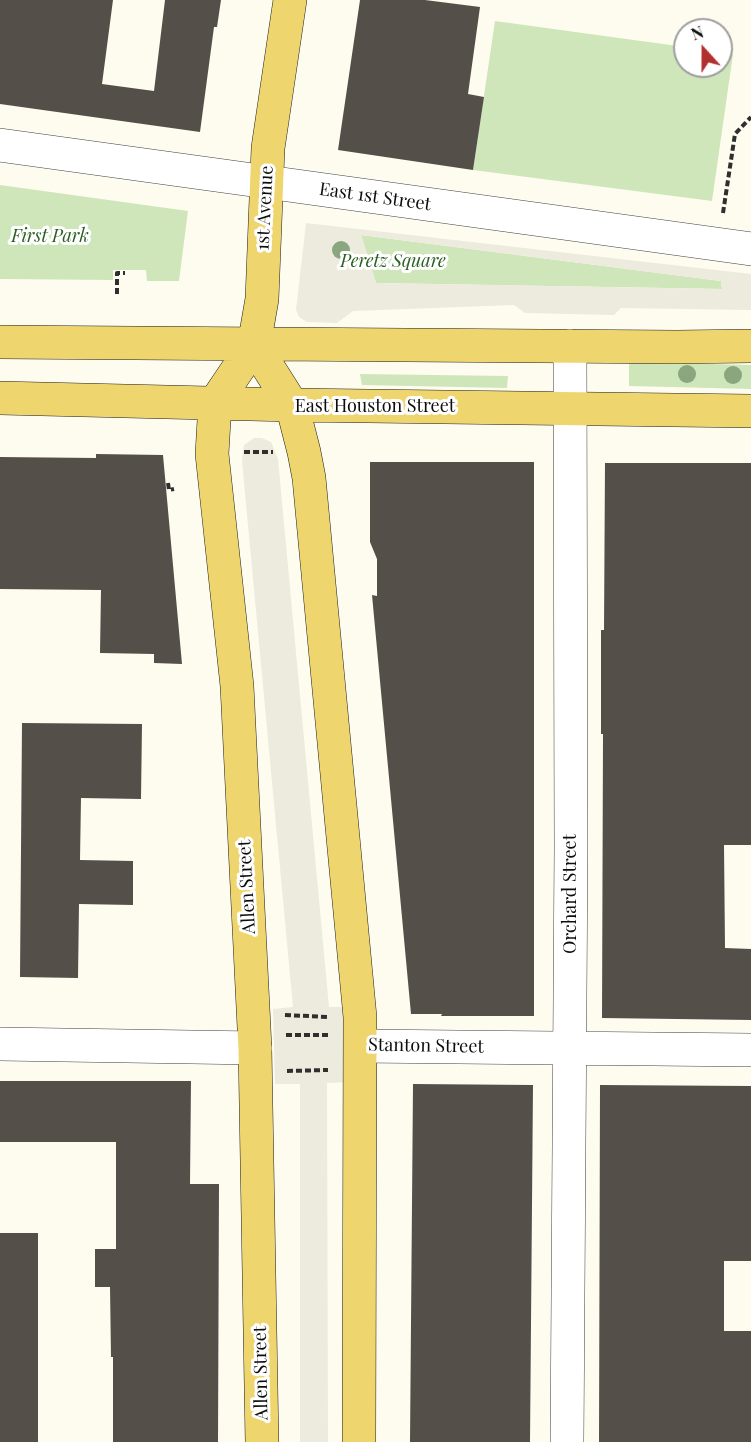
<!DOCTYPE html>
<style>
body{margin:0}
#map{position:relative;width:751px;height:1442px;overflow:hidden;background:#fefcef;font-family:"Playfair Display",serif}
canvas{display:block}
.north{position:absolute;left:673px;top:18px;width:60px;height:60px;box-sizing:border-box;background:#fff;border:2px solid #9e9e9e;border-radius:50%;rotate:339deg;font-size:16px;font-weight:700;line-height:24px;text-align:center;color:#0d0d0d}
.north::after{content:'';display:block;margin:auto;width:21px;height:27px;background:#b32f2f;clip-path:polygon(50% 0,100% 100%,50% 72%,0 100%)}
</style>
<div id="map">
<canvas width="751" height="1442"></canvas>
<div class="north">N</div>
</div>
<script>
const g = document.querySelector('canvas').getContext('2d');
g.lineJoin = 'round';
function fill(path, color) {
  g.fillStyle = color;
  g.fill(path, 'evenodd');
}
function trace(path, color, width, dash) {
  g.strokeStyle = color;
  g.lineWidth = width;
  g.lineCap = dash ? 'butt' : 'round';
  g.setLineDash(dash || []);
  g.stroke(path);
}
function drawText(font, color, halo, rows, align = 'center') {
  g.font = font + ' "Playfair Display",serif';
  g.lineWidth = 6;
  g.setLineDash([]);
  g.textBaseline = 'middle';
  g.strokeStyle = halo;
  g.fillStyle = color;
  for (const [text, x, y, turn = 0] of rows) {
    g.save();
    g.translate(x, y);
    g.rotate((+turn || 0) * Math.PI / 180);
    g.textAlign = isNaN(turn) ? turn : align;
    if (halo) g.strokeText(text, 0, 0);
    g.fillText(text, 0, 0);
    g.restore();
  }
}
const green = new Path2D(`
 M495,21L685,47V66H721V52L733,54L712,201L473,170Z
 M0,185L188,211L179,281H147L146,270H113V280L0,279Z
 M361,235L721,281L722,289L376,283Z
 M629,362L751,365V389L629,386Z
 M360,374L508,376L507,388L362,385Z`);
const plaza = new Path2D(`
 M306,223L751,274V310L621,308L614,315L525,313L514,305L353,311L337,323L307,322L299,317L296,310ZM361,235L721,281L722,289L376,283Z
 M254,438H262L271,442L278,459L329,1007H347L349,1082L327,1083L328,1442H300V1084H275L273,1009L293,1007L242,461L244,445Z`);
const building = new Path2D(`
 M0,0H113L102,84L154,91L165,0H221L217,27H214L200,132L0,104Z
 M360,0H425L480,7L468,94L484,97L473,170L338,150Z
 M96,454L163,455L182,664L154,663V654L100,653L101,590L0,589V457L96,458Z
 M370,462H534V1016H441L442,1014H411L372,595L377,596V559L370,542Z
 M605,463H751V845H724L725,948L751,949V1020L602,1018L603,734H601V630H604Z
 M22,723L142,724L141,799L81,798L80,860L133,861V905L79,904L78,978L20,977Z
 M0,1081H191L190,1184H219L218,1442H113V1357H111L110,1287H95V1249H116V1142H0Z
 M413,1084L533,1085L530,1442H410Z
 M600,1085L751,1086V1261H724V1331H751V1442H599Z
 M0,1233H38V1442H0Z`);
const path = new Path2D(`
 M723,213L735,134L751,117
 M117,294V273H125
 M244,452H273
 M168,483L169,490L174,489
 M285,1015L328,1017
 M286,1035H329
 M287,1071L328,1070`);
const minor = new Path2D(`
 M0,145L751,249
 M0,1044L255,1048
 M361,1046L751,1050
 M567,1442L571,848L570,346`);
const primary = new Path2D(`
 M290,0L268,148L262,299L254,345L292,405L304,452L309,478L360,1017L359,1442
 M0,342L677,347L751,346
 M254,345L215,403L212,454L237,686L255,1048L262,1442
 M0,398L292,405L751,411`);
const trees = [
 [341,250],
 [687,374],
 [733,375]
];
const streetNames = [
 ["East 1st Street",375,197,8],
 ["1st Avenue",265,208,-87],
 ["East Houston Street",375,406],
 ["Allen Street",247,887,-93],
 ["Orchard Street",570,894,-90],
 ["Stanton Street",426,1046,1],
 ["Allen Street",261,1373,-91]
];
const parkNames = [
 ["First Park",50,236],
 ["Peretz Square",393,261]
];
fill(green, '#cfe6bb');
fill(plaza, '#edeade');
fill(building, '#554f4a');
trace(minor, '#404040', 34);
trace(primary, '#1e1e1e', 34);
trace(path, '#2f2f2f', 4, [6, 3]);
trace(minor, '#fff', 33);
trace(primary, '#eed56e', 33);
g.fillStyle = '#8aa67e';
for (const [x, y] of trees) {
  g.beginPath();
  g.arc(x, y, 9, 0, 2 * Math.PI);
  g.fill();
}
drawText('18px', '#0d0d0d', '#fff', streetNames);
drawText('italic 18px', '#2c6022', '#fff', parkNames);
</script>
